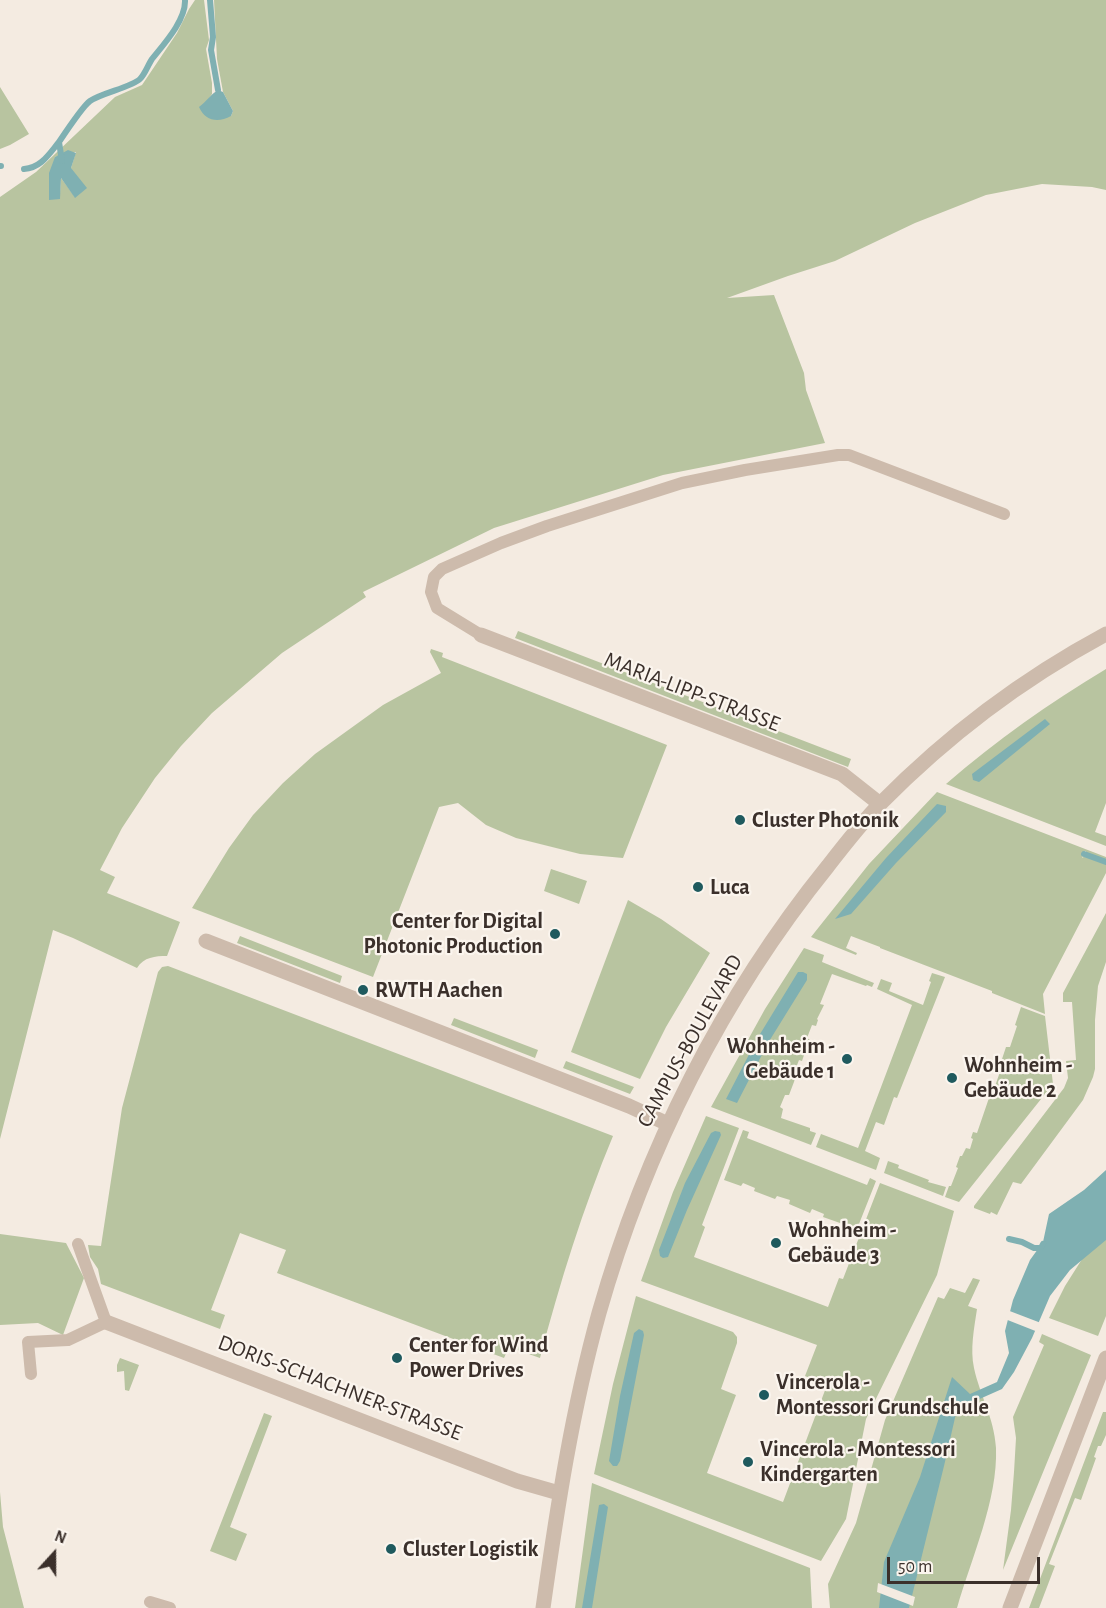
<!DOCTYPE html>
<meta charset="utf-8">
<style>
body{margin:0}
#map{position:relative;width:1106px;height:1608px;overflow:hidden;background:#f4ebe1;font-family:"Alegreya Sans",sans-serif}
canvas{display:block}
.north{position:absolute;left:24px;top:1524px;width:60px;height:60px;-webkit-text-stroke:4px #fbf5ee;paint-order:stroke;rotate:21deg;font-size:16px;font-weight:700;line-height:24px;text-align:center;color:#3b302b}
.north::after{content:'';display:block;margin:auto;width:21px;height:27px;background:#3b302b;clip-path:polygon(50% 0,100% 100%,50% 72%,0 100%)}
.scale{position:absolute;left:887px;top:1557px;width:153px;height:27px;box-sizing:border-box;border:3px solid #3b302b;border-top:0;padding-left:8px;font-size:18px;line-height:21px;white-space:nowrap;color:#3b302b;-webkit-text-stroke:4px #fbf5ee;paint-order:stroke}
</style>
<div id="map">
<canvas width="1106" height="1608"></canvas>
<div class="north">N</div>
<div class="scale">50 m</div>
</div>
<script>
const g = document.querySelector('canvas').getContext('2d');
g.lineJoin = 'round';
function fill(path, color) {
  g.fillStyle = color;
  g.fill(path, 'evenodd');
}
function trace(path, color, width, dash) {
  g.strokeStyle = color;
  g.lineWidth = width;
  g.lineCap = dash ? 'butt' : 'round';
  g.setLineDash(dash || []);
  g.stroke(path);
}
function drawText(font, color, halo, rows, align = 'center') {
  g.font = font + ' "Alegreya Sans",sans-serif';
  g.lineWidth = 4.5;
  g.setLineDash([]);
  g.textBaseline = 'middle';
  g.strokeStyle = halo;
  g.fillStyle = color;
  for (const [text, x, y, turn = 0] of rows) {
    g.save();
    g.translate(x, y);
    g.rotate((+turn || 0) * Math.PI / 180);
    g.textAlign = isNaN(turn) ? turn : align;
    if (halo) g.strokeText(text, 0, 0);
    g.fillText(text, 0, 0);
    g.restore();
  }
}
const green = new Path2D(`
 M195,0H204L209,40L206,49L212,83V94L207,101L231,116L233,111L223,92L217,59L214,0H1106V190L1092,187L1042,184L986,195L915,223L835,261L788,276L727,298L774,295L804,373L806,390L825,443L663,475L494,528L363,592L366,597L282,653L212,713L181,746L155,778L122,828L100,870L115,877L107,893L180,922L167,956C155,956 144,957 137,968L73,938L53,930L0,1139V197L36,172L115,97L142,85L177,33L189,9ZM76,152L71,168L75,197L61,178L60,193L55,157Z
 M0,87L29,134L10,145L0,149Z
 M518,631L851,759L848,767L515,638Z
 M431,649L443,653L442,657L667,745L623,858L580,854L516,838L486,825L458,803L439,807L373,977L192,908L229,848L253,815L283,783L315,754L383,705L441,673L430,652Z
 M1106,669V803L1095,832L1106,836V846L946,784C997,740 1049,703 1106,669Z
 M937,792L1106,857V860L1085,853L1086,851H1085L1082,858L1085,856L1106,864V873L1043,994L1045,1014L992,993V991L880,948V947L851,936L846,948L857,953L856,955L811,937L869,864Z
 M551,869L587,881L579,904L544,891Z
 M628,900L661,919L710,953L666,1027L640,1079L571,1052Z
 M1106,913V962L1098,986L1095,1020V1069L1093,1077L1083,1100L1021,1184L1013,1182L997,1215L991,1212L990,1214L974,1208V1206L1064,1088L1068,1078L1066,1061L1076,1060L1072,1002H1063V993Z
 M240,936L342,976L340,983L237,943Z
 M804,948L824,955L822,962L874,983L872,987L867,985L866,986L832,974L820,1004L824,1005L817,1019L818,1020L816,1026L812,1025L807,1038L810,1040L808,1046H807L802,1061L799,1060L794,1073L797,1074L789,1095H785L780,1107L783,1109L781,1118L810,1128V1131L816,1133L811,1145L711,1107L765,1009Z
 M168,966L613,1136C583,1208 560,1282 540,1358L509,1347L504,1358L277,1273L286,1250L240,1233L211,1310L225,1315L220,1329L101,1284L98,1269L90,1257L88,1245L101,1246L122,1108L158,972L162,967Z
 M932,973L945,977L897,1098L894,1097L884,1125L876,1122L865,1151L880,1158L876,1170L816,1147L821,1134L858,1148L912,1005L877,989L881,979L892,983L889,991L923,1005L931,982L929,981Z
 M1021,1007L1045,1016L1053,1084L959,1202L945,1197L949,1186H951L958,1168L956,1167L960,1156H962L966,1148L970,1149L973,1139L971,1138L973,1132L977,1133L990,1095L988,1094L990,1088L994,1089L1001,1069L999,1068L1006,1047H1010L1017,1026L1015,1025Z
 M454,1018L538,1050L535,1058L451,1025Z
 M566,1061L634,1087L630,1094L563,1068Z
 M706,1116L739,1128L702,1225L705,1227L694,1257L828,1307L839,1278L843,1279L880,1183L954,1211L937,1275L866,1419L846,1519L821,1561L594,1474L613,1384L636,1296L733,1332L737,1337V1343L721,1389L736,1395L707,1473L783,1502L827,1385L805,1376L817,1345L641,1281L673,1192Z
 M743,1130L749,1132L747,1138L867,1185L870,1178L876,1181L857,1229L823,1217L824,1214L812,1209L810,1213L789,1204L790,1200L777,1196L775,1199L754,1191L755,1188L743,1183L741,1186L724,1180Z
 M888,1161L899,1165L898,1168L929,1180L928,1182L946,1187L943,1196L884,1173Z
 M1106,1230V1316L1098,1336L1049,1318L1065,1286L1084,1256Z
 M0,1234L66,1243L84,1278L63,1335L38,1323L0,1325Z
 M973,1278L980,1280L968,1306L977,1309C974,1329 970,1349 974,1368C980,1396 994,1417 996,1448C998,1500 971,1559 957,1608H830L828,1584L856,1523L885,1420L938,1297L944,1299L950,1288L965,1293Z
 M1042,1334L1091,1355L1003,1570L1011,1510L1014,1472L1016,1438L1013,1417L1044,1345L1039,1342Z
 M120,1358L139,1365L129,1391L125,1390L124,1371L117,1372V1365Z
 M1103,1412H1106V1435L1101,1446H1098L1094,1457L1096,1458L1081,1500L1075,1498L1049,1564L1055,1566L1039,1608H1029Z
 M264,1413L272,1416L230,1527L247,1534L236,1561L210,1551Z
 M592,1483L810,1568L812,1608H575Z
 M0,1492L3,1527L24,1608H0Z`);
const water = new Path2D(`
 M218,90L223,92L233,111L231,116C218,123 205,121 199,107C206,102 210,95 218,90Z
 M68,150L76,153L71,168L87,188L75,198L61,178L60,199L49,200V173L55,157Z
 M1045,719L1050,724L979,782L973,780L972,774Z
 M937,804L946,806V812L896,863L851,914L835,919L886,858Z
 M798,972H803L807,974V980L768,1043L737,1103L726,1099L757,1039Z
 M715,1131L720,1132L721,1135L687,1210L668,1257L663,1258L660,1256L659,1250L685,1183L711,1133Z
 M1106,1170V1240L1070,1270L1050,1296L1032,1338L1014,1372L1002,1389L957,1409L944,1466L909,1608H879L884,1562L920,1477L952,1377L970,1394L997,1382L1009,1353L1005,1331L1013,1300L1030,1260L1043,1242L1049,1214L1084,1190Z
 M639,1329L643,1331L644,1335L620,1461L617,1466H613L609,1461L620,1396L634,1333Z
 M604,1504L608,1507L592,1608H582L599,1505Z`);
const pier = new Path2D(`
 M1007,1310L1041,1323L1038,1332L1005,1319Z
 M878,1583L915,1597L913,1606L877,1592Z`);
const stream = new Path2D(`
 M210,0L213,37L211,50L218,90
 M62,161L59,142C65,133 83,106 90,101C101,93 132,87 140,79C145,74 148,65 152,59C164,44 186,20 185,0
 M0,166H1
 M24,169C41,168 49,154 59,142
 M1084,854L1106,862
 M1009,1239L1022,1242L1034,1248H1041L1043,1244`);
const service = new Path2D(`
 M481,635L437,608L431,592L434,577L442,569L501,543L547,526L682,483L745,470L838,455H849L1004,514
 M31,1374L28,1342L68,1340L106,1322L78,1244
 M150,1602L170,1608`);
const minor = new Path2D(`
 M481,635L842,774L880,804
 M206,941L629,1106L668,1124
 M106,1322L517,1481L559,1493
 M1010,1608L1106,1358`);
const tertiary = new Path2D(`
 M543,1608C557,1509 572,1410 599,1313C645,1151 722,997 828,866C845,844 862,822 881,803C947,736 1024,678 1106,634`);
const markers = [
 [740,820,6,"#1f5a5e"],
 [698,887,6,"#1f5a5e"],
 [555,934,6,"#1f5a5e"],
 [363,990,6,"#1f5a5e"],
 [847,1059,6,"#1f5a5e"],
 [952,1078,6,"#1f5a5e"],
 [776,1243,6,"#1f5a5e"],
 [397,1358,6,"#1f5a5e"],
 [764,1395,6,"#1f5a5e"],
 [748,1462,6,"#1f5a5e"],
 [391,1549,6,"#1f5a5e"]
];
const streetNames = [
 ["MARIA-LIPP-STRASSE",692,692,21],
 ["CAMPUS-BOULEVARD",690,1041,-61],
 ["DORIS-SCHACHNER-STRASSE",340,1388,21]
];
const poiNames = [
 ["Cluster Photonik",752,820],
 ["Luca",710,887],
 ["Center for Digital",543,921,"right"],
 ["Photonic Production",543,946,"right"],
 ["RWTH Aachen",375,990],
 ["Wohnheim -",835,1046,"right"],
 ["Gebäude 1",835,1071,"right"],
 ["Wohnheim -",964,1065],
 ["Gebäude 2",964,1090],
 ["Wohnheim -",788,1230],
 ["Gebäude 3",788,1255],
 ["Center for Wind",409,1345],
 ["Power Drives",409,1370],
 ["Vincerola -",776,1382],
 ["Montessori Grundschule",776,1407],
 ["Vincerola - Montessori",760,1449],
 ["Kindergarten",760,1474],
 ["Cluster Logistik",403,1549]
];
fill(green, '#b8c4a0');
fill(water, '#7fb0b2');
fill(pier, '#f4ebe1');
trace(stream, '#7fb0b2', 6);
trace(service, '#cdbbac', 12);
trace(minor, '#cdbbac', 15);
trace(tertiary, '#cdbbac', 15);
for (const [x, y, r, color] of markers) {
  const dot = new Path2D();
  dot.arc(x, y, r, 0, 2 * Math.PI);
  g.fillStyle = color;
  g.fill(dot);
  trace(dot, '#fbf5ee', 2);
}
drawText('22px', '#3b302b', '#fbf5ee', streetNames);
drawText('bold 22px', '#3b302b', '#fbf5ee', poiNames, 'left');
</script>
